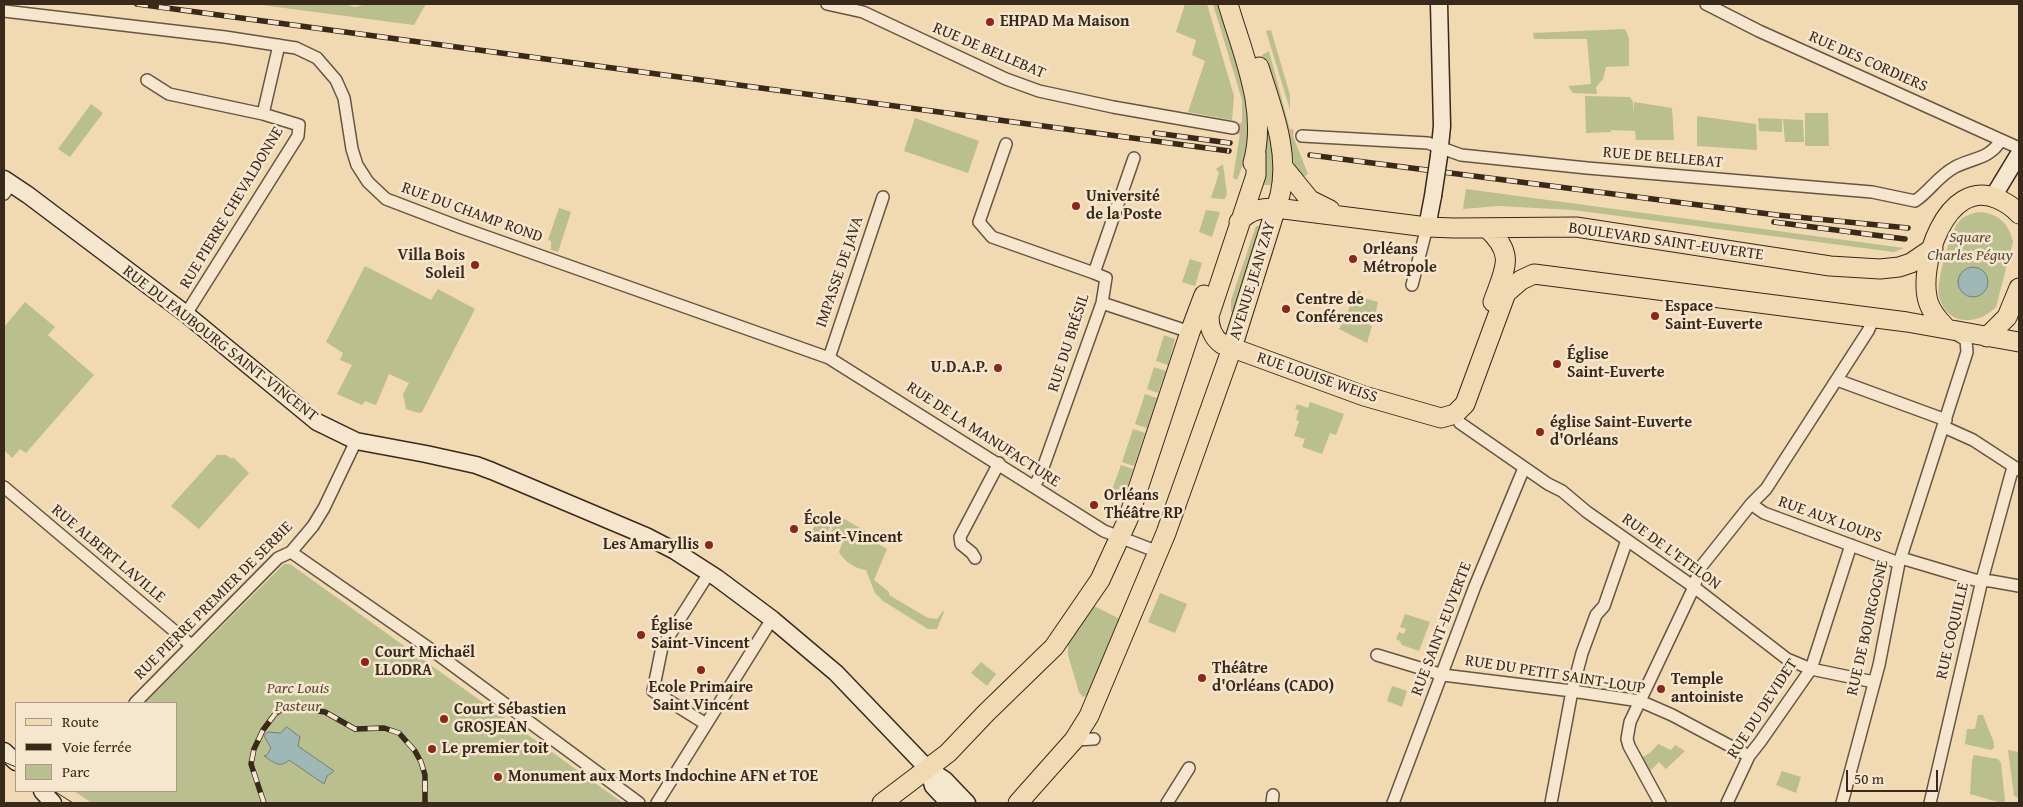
<!DOCTYPE html>
<meta charset="utf-8">
<style>
body{margin:0}
#map{position:relative;width:2023px;height:807px;overflow:hidden;background:#f1d9b2;font-family:"Gentium Book Plus",serif}
canvas{display:block}
.frame{position:absolute;inset:0;border:5px solid #38291a;pointer-events:none}
.legend{position:absolute;left:15px;top:702px;width:162px;height:90px;box-sizing:border-box;background:#f6e6cd;border:1px solid #aa9a85;margin:0;padding:6px 9px;list-style:none;font-size:15px;color:#38291a}
.legend li{display:flex;align-items:center;gap:10px;height:25px}
.legend b{width:25px;border:1px solid #aa9a85}
.scale{position:absolute;left:1846px;top:770px;width:92px;height:22px;box-sizing:border-box;border:2px solid #38291a;border-top:0;padding-left:6px;font-size:15px;line-height:18px;white-space:nowrap;color:#38291a;-webkit-text-stroke:4px #f6e6cd;paint-order:stroke}
</style>
<div id="map">
<canvas width="2023" height="807"></canvas>
<div class="frame"></div>
<ul class="legend">
<li><b style="height:6px;background:#f1d9b2"></b>Route</li>
<li><b style="height:6px;background:#38291a"></b>Voie ferrée</li>
<li><b style="height:14px;background:#b9bf8d"></b>Parc</li>
</ul>
<div class="scale">50 m</div>
</div>
<script>
const g = document.querySelector('canvas').getContext('2d');
g.lineJoin = 'round';
function fill(path, color) {
  g.fillStyle = color;
  g.fill(path, 'evenodd');
}
function trace(path, color, width, dash) {
  g.strokeStyle = color;
  g.lineWidth = width;
  g.lineCap = dash ? 'butt' : 'round';
  g.setLineDash(dash || []);
  g.stroke(path);
}
function drawText(font, color, halo, rows, align = 'center') {
  g.font = font + ' "Gentium Book Plus",serif';
  g.lineWidth = 5;
  g.setLineDash([]);
  g.textBaseline = 'middle';
  g.strokeStyle = halo;
  g.fillStyle = color;
  for (const [text, x, y, turn = 0] of rows) {
    g.save();
    g.translate(x, y);
    g.rotate((+turn || 0) * Math.PI / 180);
    g.textAlign = isNaN(turn) ? turn : align;
    if (halo) g.strokeText(text, 0, 0);
    g.fillText(text, 0, 0);
    g.restore();
  }
}
const green = new Path2D(`
 M254,4H345L355,7L367,4H426L414,25Z
 M1185,4H1207L1234,96L1232,120L1188,112L1205,61L1192,55L1196,40L1176,32Z
 M1213,4H1221L1250,98L1252,120L1245,159L1237,180L1233,178L1242,120V100Z
 M1625,29L1629,38V66L1606,67L1603,79L1596,87L1597,94L1573,93L1568,86L1591,84L1587,39H1534L1533,33Z
 M1271,30L1290,95V110L1266,31Z
 M1269,51L1289,126L1308,174L1300,179L1297,174L1262,55Z
 M1260,96L1274,139V185H1262Z
 M1585,96L1630,97L1633,102L1634,115V102L1672,108L1674,140H1636L1635,131L1611,130V132L1586,133Z
 M91,104L103,113L70,157L58,149Z
 M1805,113H1828L1829,146H1805Z
 M1697,116L1756,124L1757,150L1697,146Z
 M915,118L979,141L968,173L904,151Z
 M1758,118L1782,119V132L1759,131Z
 M1783,119L1803,120L1804,142H1785Z
 M1223,164L1227,194L1225,199L1211,198L1219,173L1216,169Z
 M1466,189L1904,248L1894,252L1573,210L1499,206L1463,209Z
 M559,208L571,212L558,252L551,250V241L548,240Z
 M1206,210L1220,212L1212,237L1199,232Z
 M1978,212C1998,213 2009,223 2013,242L1996,307C1978,326 1946,326 1939,296C1936,283 1950,233 1958,223C1963,216 1970,214 1978,212ZM1983,272L1987,280C1986,284 1985,289 1982,292C1974,304 1959,292 1958,281Z
 M1256,226H1263L1234,313L1231,312V300Z
 M1190,259L1202,263L1195,286L1182,282Z
 M365,266L431,300L438,289L475,309L422,412L419,413L406,409L403,394L409,383L389,374L376,405L365,401L362,405L337,394L352,365L340,360L343,353L326,342Z
 M1358,290L1361,291L1360,297L1378,302L1373,324L1352,311L1350,315L1372,326L1367,343L1339,329Z
 M25,302L55,327L48,335L94,375L26,453L20,449L12,458L4,450V327Z
 M1164,335L1175,339L1168,365L1156,361Z
 M1154,367L1166,371L1158,393L1147,389Z
 M1145,394L1157,398L1147,428L1135,424Z
 M1310,402L1344,414L1336,435L1330,433L1322,454L1302,447L1305,439L1294,436L1299,421L1296,420L1299,410L1295,409L1297,404L1308,408Z
 M1133,429L1145,433L1134,466L1122,462Z
 M217,455H226L232,459L233,457L249,473L199,529L171,506Z
 M1121,465L1133,469L1123,499L1107,494L1110,487H1113Z
 M821,513L834,519L821,545L808,539Z
 M839,516L874,536L871,540L887,549L874,580L889,592V595L928,618L937,619L943,611L944,612L937,629H928L883,601L875,593L866,570C855,569 844,561 839,552L843,541L829,534Z
 M284,564H290L623,803H92L74,791H176V703H145Z
 M1160,593L1187,604L1175,633L1148,622Z
 M1092,605L1120,619L1088,695L1083,697L1079,692L1068,655V643Z
 M1405,614L1430,622L1419,651L1402,645L1400,641L1396,639L1399,632L1404,634L1406,629L1400,627Z
 M981,662L996,674L987,686L971,673Z
 M1392,686L1407,691L1402,707L1387,701Z
 M1978,715H1983L1994,743V748L1991,750L1965,744L1967,729H1975Z
 M1658,744L1671,750L1675,745L1685,751L1666,769L1659,762L1648,773L1640,759L1651,752Z
 M2008,750L2019,752V798L2014,796Z
 M1974,755L1998,759L2001,763L2005,801L2002,803L1970,794L1972,760Z
 M1782,771L1801,777L1796,793L1776,785Z`);
const water = new Path2D(`
 M1958 282a15 15 0 1 1 30 0a15 15 0 1 1-30 0Z
 M287,727L300,737L298,746L334,771L327,776L324,784L289,760C280,769 273,762 264,756L267,755L271,748L264,736L268,732L280,733Z`);
const streetTunnel = new Path2D(`
 M1233,128L1302,136`);
const street = new Path2D(`
 M827,4L863,12L1006,79L1039,91L1113,107L1233,128
 M1706,4L1759,31L2019,148
 M4,11L225,37L296,48L317,58L336,80L344,98L352,149L357,165L368,182L386,199L462,228L829,358L1104,531L1158,552
 M147,80L169,94L263,114L299,125L298,136L186,314
 M263,114L279,45
 M1302,136L1428,143L1461,155L1587,168L1872,192L1915,201C1930,191 1937,177 1955,167C1972,158 1990,159 2001,140
 M1006,144L979,222L992,237L1094,273
 M4,194L11,184
 M1412,285L1427,227
 M1102,303L1190,332
 M829,358L883,197
 M1837,380L1946,420
 M1455,414L1460,423L1548,484L1562,491L1587,512L1694,587L1787,659L1811,669L1874,682
 M1944,427L1973,440L2019,470
 M1034,486L1040,476L1102,303L1106,278L1094,273L1134,158
 M4,487L191,645
 M1751,504L1764,513L1899,563
 M291,552L436,653L639,803
 M975,558L972,553L961,544L960,537L999,463
 M1901,558L1975,580L1991,581L2019,586
 M1377,655L1443,675L1572,691L1640,701L1672,715L1749,756
 M135,703L278,558L291,552L313,526L324,508L356,441
 M706,724L653,691L662,647L709,573
 M1074,740L1094,739
 M657,803L772,619
 M1167,803L1189,768
 M1272,803L1273,795
 M1393,803L1475,586L1524,468
 M1551,803L1572,691L1582,653L1596,615L1604,606L1627,540
 M1660,803L1629,746L1627,739L1630,722L1694,587L1700,568L1751,504L1766,489L1868,331L1874,318
 M1727,803L1749,756L1760,742L1811,669L1851,545
 M1842,803L1879,665L1899,563L1967,352L1966,340L1956,334
 M1930,803L1982,580L2013,467`);
const secondary = new Path2D(`
 M1439,156L1442,126L1439,4
 M4,179L28,195L186,314L317,422L356,441L426,454L476,465L492,471L646,536L675,551L717,578L772,619L836,673L928,769L945,780L967,803
 M1993,197L2019,154
 M1427,227L1433,196
 M4,751L16,762
 M928,769L933,786L949,803
 M42,791L53,803`);
const primary = new Path2D(`
 M1228,4C1243,55 1268,110 1253,163
 M1256,153V175L1209,316C1209,327 1213,338 1222,344L1364,396L1441,418L1455,414L1465,404L1506,293L1521,280L1534,274L1907,322L2019,342
 M1284,168L1310,200L1330,210
 M1239,222C1249,210 1261,208 1276,208L1427,227L1454,228L1576,227L1830,266L1880,269L1899,267L1911,263L1933,248
 M1487,228C1516,255 1505,268 1493,302
 M1947,329C1940,321 1933,315 1929,304C1916,269 1946,175 1998,199C2007,203 2013,207 2019,214
 M1987,337L2007,317L2019,288
 M882,803L948,753L986,713L1054,647L1100,580L1128,519L1190,332L1204,295
 M1018,803L1074,740L1089,716L1166,533L1232,348L1280,195C1290,151 1272,109 1259,67`);
const tram = new Path2D(`
 M4,762L16,767
 M54,791L73,803`);
const rail = new Path2D(`
 M137,4L1229,151
 M1155,133L1230,143
 M1310,155L1777,215L1908,228
 M1774,222L1905,239
 M264,803L251,764L254,749L263,730L275,714L285,707L294,705L304,709L325,712L355,729L384,728L399,733L415,751L421,762L425,775V803`);
const secondaryBridge = new Path2D(`
 M1433,196L1439,156`);
const markers = [
 [990,22,5,"#8f2418"],
 [1076,206,5,"#8f2418"],
 [1353,259,5,"#8f2418"],
 [475,265,5,"#8f2418"],
 [1286,309,5,"#8f2418"],
 [1655,316,5,"#8f2418"],
 [1557,364,5,"#8f2418"],
 [998,368,5,"#8f2418"],
 [1540,432,5,"#8f2418"],
 [1094,505,5,"#8f2418"],
 [794,529,5,"#8f2418"],
 [709,545,5,"#8f2418"],
 [641,635,5,"#8f2418"],
 [365,662,5,"#8f2418"],
 [701,670,5,"#8f2418"],
 [1202,678,5,"#8f2418"],
 [1661,689,5,"#8f2418"],
 [444,719,5,"#8f2418"],
 [432,749,5,"#8f2418"],
 [498,777,5,"#8f2418"]
];
const poiNames = [
 ["EHPAD Ma Maison",1000,22],
 ["Université",1086,197],
 ["de la Poste",1086,215],
 ["Orléans",1363,250],
 ["Métropole",1363,268],
 ["Villa Bois",465,256,"right"],
 ["Soleil",465,274,"right"],
 ["Centre de",1296,300],
 ["Conférences",1296,318],
 ["Espace",1665,307],
 ["Saint-Euverte",1665,325],
 ["Église",1567,355],
 ["Saint-Euverte",1567,373],
 ["U.D.A.P.",988,368,"right"],
 ["église Saint-Euverte",1550,423],
 ["d'Orléans",1550,441],
 ["Orléans",1104,496],
 ["Théâtre RP",1104,514],
 ["École",804,520],
 ["Saint-Vincent",804,538],
 ["Les Amaryllis",699,545,"right"],
 ["Église",651,626],
 ["Saint-Vincent",651,644],
 ["Court Michaël",375,653],
 ["LLODRA",375,671],
 ["Théâtre",1212,669],
 ["d'Orléans (CADO)",1212,687],
 ["Temple",1671,680],
 ["antoiniste",1671,698],
 ["Ecole Primaire",701,688,"center"],
 ["Saint Vincent",701,706,"center"],
 ["Court Sébastien",454,710],
 ["GROSJEAN",454,728],
 ["Le premier toit",442,749],
 ["Monument aux Morts Indochine AFN et TOE",508,777]
];
const streetNames = [
 ["RUE DE BELLEBAT",989,51,23],
 ["RUE DES CORDIERS",1868,62,24],
 ["RUE DE BELLEBAT",1663,158,5],
 ["RUE PIERRE CHEVALDONNE",232,208,-59],
 ["RUE DU CHAMP ROND",472,213,20],
 ["BOULEVARD SAINT-EUVERTE",1666,242,8],
 ["IMPASSE DE JAVA",840,272,-71],
 ["AVENUE JEAN ZAY",1253,281,-73],
 ["RUE DU BRÉSIL",1069,343,-72],
 ["RUE DU FAUBOURG SAINT-VINCENT",220,344,38],
 ["RUE LOUISE WEISS",1317,378,19],
 ["RUE DE LA MANUFACTURE",983,435,33],
 ["RUE AUX LOUPS",1830,520,20],
 ["RUE DE L'ETELON",1671,552,36],
 ["RUE ALBERT LAVILLE",108,554,40],
 ["RUE PIERRE PREMIER DE SERBIE",214,601,-45],
 ["RUE DE BOURGOGNE",1868,628,-77],
 ["RUE SAINT-EUVERTE",1442,629,-69],
 ["RUE COQUILLE",1953,631,-77],
 ["RUE DU PETIT SAINT-LOUP",1555,675,9],
 ["RUE DU DEVIDET",1763,709,-57]
];
const parkNames = [
 ["Square",1970,238],
 ["Charles Péguy",1970,256],
 ["Parc Louis",298,689],
 ["Pasteur",298,707]
];
fill(green, '#b9bf8d');
fill(water, '#9eb8b6');
trace(water, '#757f78', 1);
trace(streetTunnel, '#ccb694', 11, [11, 5.5]);
trace(street, '#665540', 14);
trace(secondary, '#38291a', 19);
trace(primary, '#38291a', 21);
trace(street, '#f6e6cd', 11);
trace(secondary, '#f6e6cd', 16);
trace(primary, '#f1d9b2', 19);
trace(tram, '#38291a', 1);
trace(rail, '#38291a', 5.5);
trace(rail, '#f6e6cd', 4, [11]);
trace(secondaryBridge, '#38291a', 19, []);
trace(secondaryBridge, '#f6e6cd', 16);
for (const [x, y, r, color] of markers) {
  const dot = new Path2D();
  dot.arc(x, y, r, 0, 2 * Math.PI);
  g.fillStyle = color;
  g.fill(dot);
  trace(dot, '#f6e6cd', 2);
}
drawText('bold 16px', '#38291a', '#f6e6cd', poiNames, 'left');
drawText('16px', '#38291a', '#f6e6cd', streetNames);
drawText('italic 16px', '#584e37', '#f6e6cd', parkNames);
</script>
